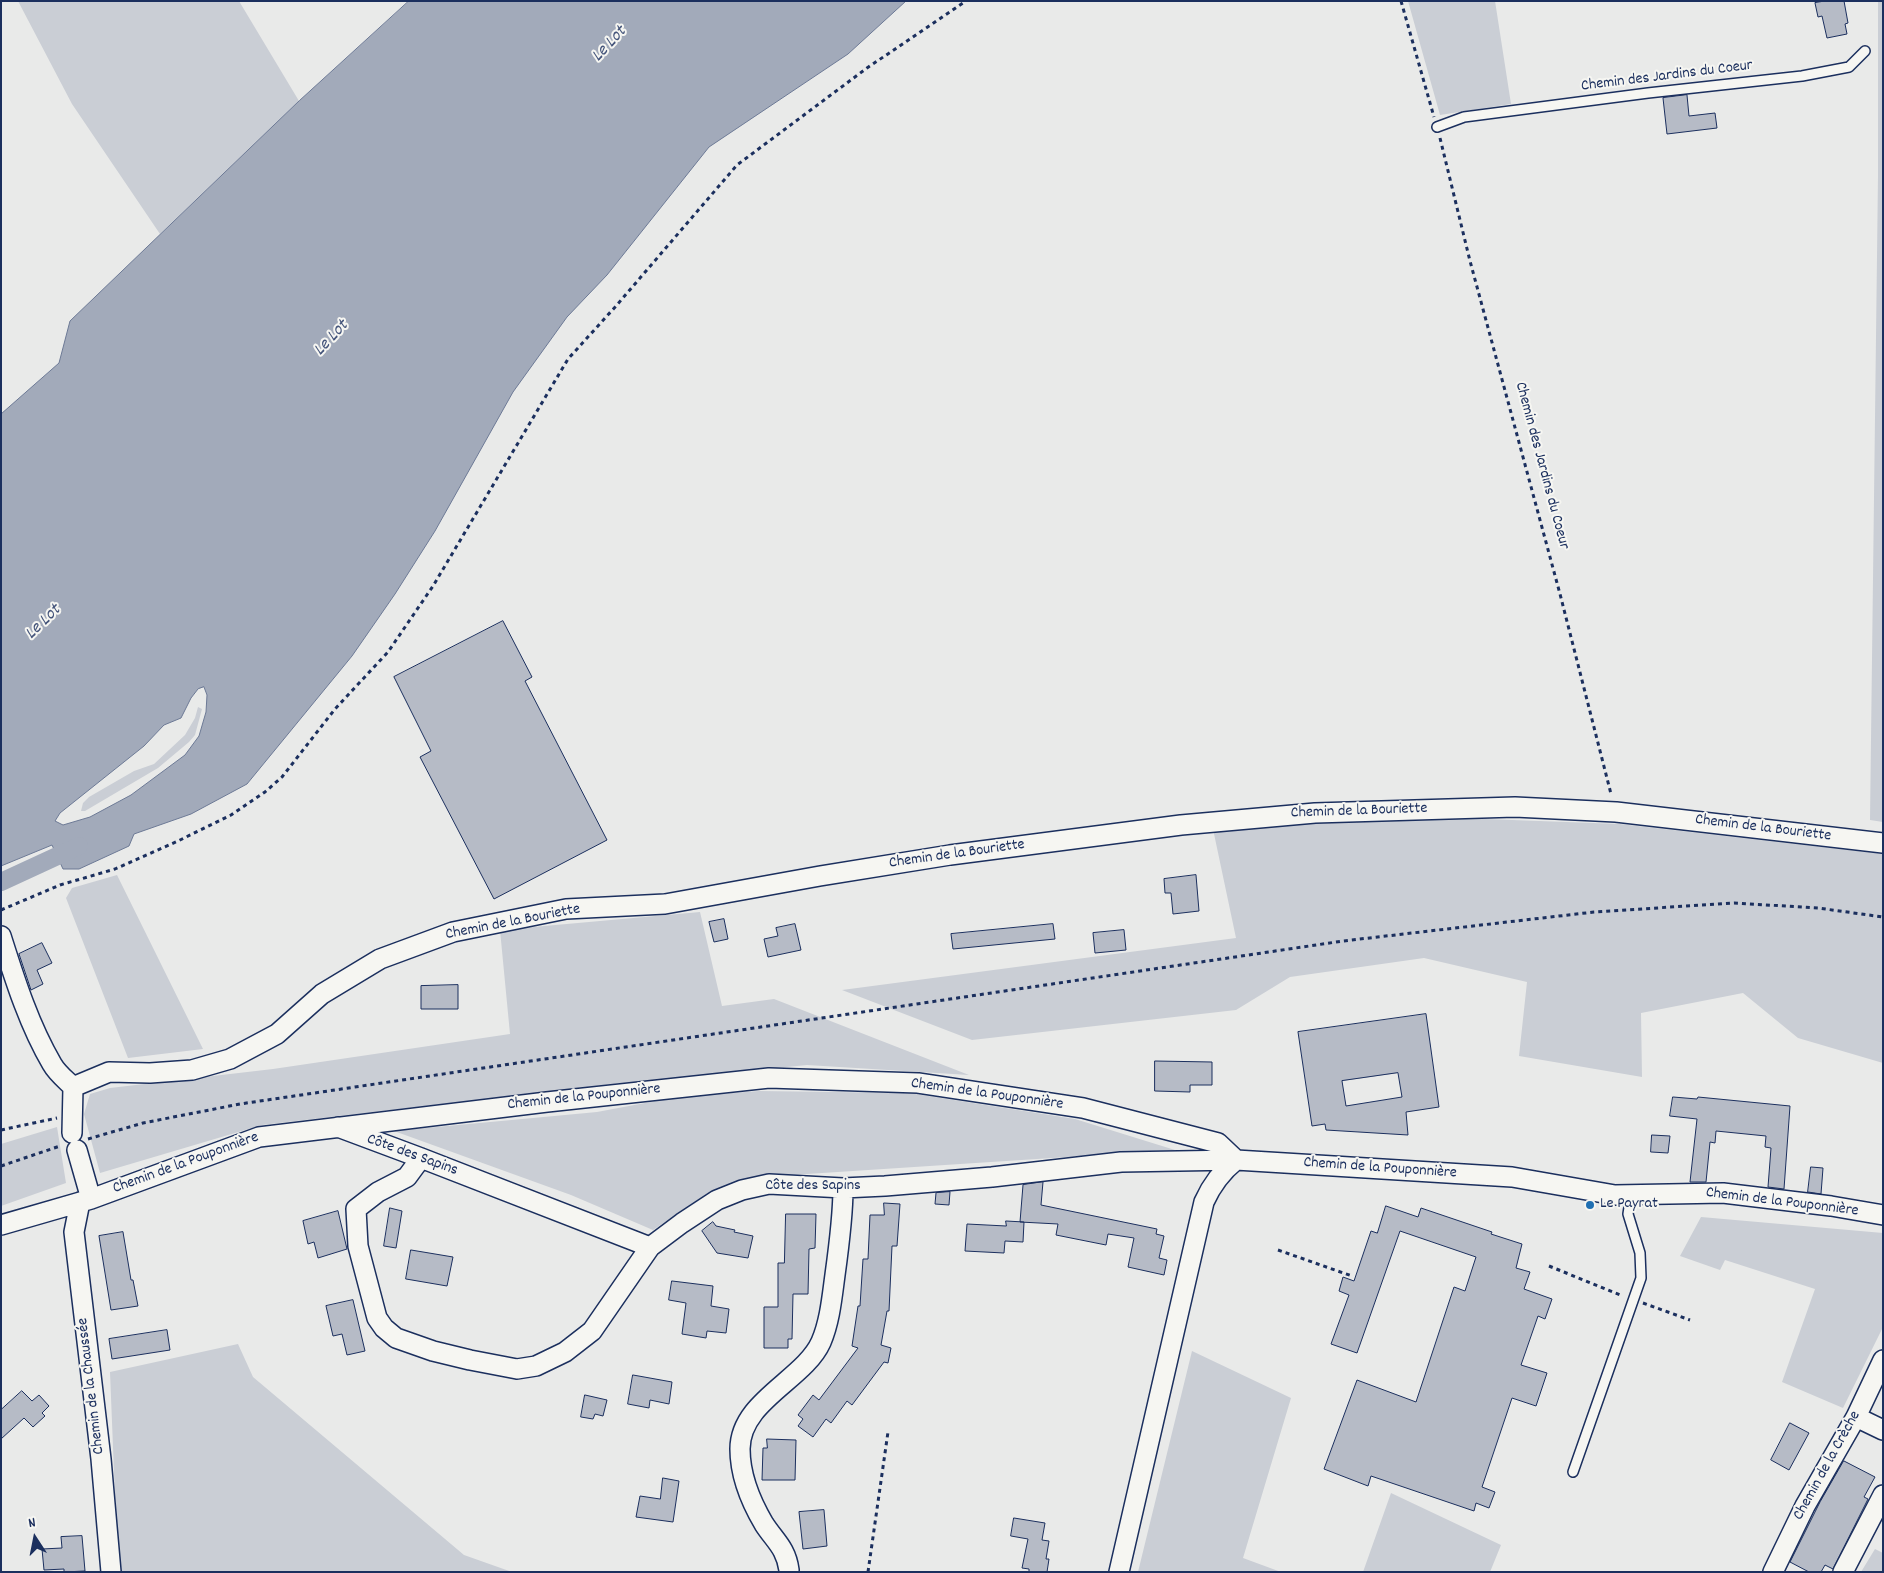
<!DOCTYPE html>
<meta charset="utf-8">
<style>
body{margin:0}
#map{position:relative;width:1884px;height:1573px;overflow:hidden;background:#e9eae9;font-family:Dekko,sans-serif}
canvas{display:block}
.frame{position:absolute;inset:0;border:2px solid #1b2f5e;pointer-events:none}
.north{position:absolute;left:10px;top:1513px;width:50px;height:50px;-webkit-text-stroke:4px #f6f6f2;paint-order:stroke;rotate:349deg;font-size:14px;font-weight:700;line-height:20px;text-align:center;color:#1b2f5e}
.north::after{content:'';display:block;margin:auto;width:18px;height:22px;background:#1b2f5e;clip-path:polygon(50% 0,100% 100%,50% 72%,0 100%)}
</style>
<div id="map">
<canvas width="1884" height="1573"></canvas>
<div class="frame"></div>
<div class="north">N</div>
</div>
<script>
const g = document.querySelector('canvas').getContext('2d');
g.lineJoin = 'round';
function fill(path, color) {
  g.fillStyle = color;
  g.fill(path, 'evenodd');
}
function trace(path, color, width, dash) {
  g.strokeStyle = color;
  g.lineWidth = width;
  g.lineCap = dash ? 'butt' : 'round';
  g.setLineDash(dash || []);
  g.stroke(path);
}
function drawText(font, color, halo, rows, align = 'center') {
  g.font = font + ' Dekko,sans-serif';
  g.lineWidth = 4;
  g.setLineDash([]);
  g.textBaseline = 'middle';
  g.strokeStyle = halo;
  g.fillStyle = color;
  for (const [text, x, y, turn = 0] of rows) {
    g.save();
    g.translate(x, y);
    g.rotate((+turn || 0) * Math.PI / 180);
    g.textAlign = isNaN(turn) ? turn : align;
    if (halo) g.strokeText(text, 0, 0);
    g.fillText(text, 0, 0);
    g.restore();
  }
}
const green = new Path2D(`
 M18,1H239L299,101L160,234L72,104Z
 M1408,1H1495L1511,104L1440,115Z
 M1878,1H1883V822L1870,820L1878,176Z
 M198,707L202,709L195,735L189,742L158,768L85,811H81L83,803L89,797L134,771L154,764L185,735L195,718Z
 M1341,819H1485L1620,824L1883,854V1063L1798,1038L1743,993L1641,1013L1642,1077L1519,1056L1527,982L1424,958L1290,977L1236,1010L972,1040L842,990L1236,938L1213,829Z
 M117,875L203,1049L128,1058L66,898L72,888Z
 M700,912L722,1006L774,999L969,1075L807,1065L604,1085L262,1125L100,1173L84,1114L90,1094L110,1088L273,1069L510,1034L500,930Z
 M759,1091L909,1093L1075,1119L1175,1150L761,1177L713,1190L653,1230L571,1195L394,1131L597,1112L677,1097Z
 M57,1127L66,1183L1,1206V1144Z
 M1701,1217L1883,1233V1327L1843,1408L1782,1382L1815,1289L1725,1260L1720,1270L1680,1256Z
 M238,1344L253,1377L464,1555L512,1572H118L110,1372Z
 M1192,1351L1291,1398L1243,1558L1281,1572H1138Z
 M1391,1493L1501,1545L1490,1572H1363Z
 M1875,1549L1883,1553V1572H1861Z`);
const water = new Path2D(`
 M409,1H906L848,54L709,147L607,275L567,317L513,392L435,531L395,594L352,656L247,784L191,814L134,834L129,846L79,869H63L52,845L1,866V414L59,363L70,321L299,101ZM204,687L207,695L206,712L199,736L185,755L131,795L90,817L63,825L55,821L60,813L144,746L164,725L181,718L191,698L198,689Z`);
const canal = new Path2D(`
 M1,882L79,846`);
const building = new Path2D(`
 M1825,1H1844L1848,23L1845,24L1847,34L1827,38L1822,16L1818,17L1815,3Z
 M1687,95L1689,116L1715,113L1717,128L1667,134L1663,98Z
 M503,621L532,677L525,681L607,840L494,899L420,757L431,751L394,677Z
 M1196,875L1199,911L1173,914L1171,893H1165L1164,879Z
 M724,919L728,939L714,942L709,922Z
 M795,924L801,950L768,957L764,939L778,936L776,928Z
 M1053,924L1055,939L953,949L951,934Z
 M1124,930L1126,950L1095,953L1093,933Z
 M42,943L52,963L37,970L43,984L31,990L19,954Z
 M458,985V1009H421V986Z
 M1426,1014L1439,1107L1406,1112L1408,1135L1326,1130L1325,1124L1312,1126L1298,1032ZM1398,1073L1402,1097L1346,1106L1342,1081Z
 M1155,1061L1212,1062V1085H1190V1092L1155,1091Z
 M1673,1097L1697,1099L1698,1097L1790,1106L1784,1189L1768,1187L1771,1148L1765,1147L1766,1136L1716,1131L1715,1143L1710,1142L1706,1182H1690L1697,1119L1670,1116Z
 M1652,1135L1670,1136L1668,1153L1651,1152Z
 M1811,1167L1823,1168L1821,1194L1808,1192Z
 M1043,1182L1041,1205L1157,1229L1156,1234L1164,1236L1159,1258L1167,1260L1164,1275L1128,1267L1134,1238L1108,1234L1106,1245L1056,1235L1058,1224L1020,1222L1023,1185Z
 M950,1192L949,1205L935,1204L936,1193Z
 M884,1203L900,1204L897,1246H892L889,1311H887L881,1345L891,1348L888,1363L884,1362L852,1405L847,1401L831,1423L826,1419L813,1437L798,1426L803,1419L798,1415L813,1395L819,1400L858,1348L852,1346L858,1306H860L863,1259H868L870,1215H884Z
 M1386,1206L1418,1217L1421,1208L1492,1232L1491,1234L1522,1244L1516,1268L1530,1272L1524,1289L1552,1299L1545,1319L1538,1316L1521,1365L1547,1373L1536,1406L1512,1398L1482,1487L1495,1492L1489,1508L1476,1503L1474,1511L1371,1476L1368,1486L1324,1469L1357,1380L1416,1402L1454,1287L1465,1291L1476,1257L1400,1231L1357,1353L1331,1344L1349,1295L1339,1291L1343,1277L1354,1281L1371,1231L1377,1233Z
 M390,1208L402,1211L396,1248L384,1246Z
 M338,1211L347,1249L318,1258L314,1242L308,1244L303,1221Z
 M786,1214H816L815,1248L809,1249L808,1294H793L792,1339H788V1348H764V1307H778V1263H784Z
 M1006,1221L1024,1222L1023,1242L1005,1241L1004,1253L965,1251L967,1224L1006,1226Z
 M713,1222L716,1226L735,1230L734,1232L753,1236L748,1258L717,1253L702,1231Z
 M123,1232L131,1280H133L138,1306L111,1310L99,1236Z
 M411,1250L453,1257L447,1286L406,1279Z
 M672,1281L713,1286L711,1306L729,1309L726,1333L707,1331L706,1338L682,1334L686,1303L669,1300Z
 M353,1300L365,1351L347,1355L342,1334L333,1336L326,1306Z
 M167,1330L170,1350L112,1359L109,1339Z
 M633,1375L672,1382L669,1404L650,1400L649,1408L628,1404Z
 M22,1391L32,1401L39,1395L49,1406L42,1413L45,1416L33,1427L24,1418L1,1439V1410Z
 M585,1395L607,1400L603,1416L595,1414L593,1419L581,1417Z
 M1790,1423L1809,1433L1789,1470L1771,1460Z
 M767,1439L796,1440L795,1480H762L763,1448H767Z
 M1844,1461L1875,1477L1864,1497L1868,1499L1833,1569L1825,1565L1821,1572H1809L1790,1562L1820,1502Z
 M663,1478L679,1481L673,1522L636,1517L640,1496L660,1499Z
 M824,1510L827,1546L803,1549L799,1512Z
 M1014,1518L1045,1523L1042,1540L1049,1541L1046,1559H1049L1047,1572H1029V1569L1022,1568L1028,1539L1011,1536Z
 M82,1536L85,1571L64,1572V1569L44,1570L42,1549L62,1548L61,1537Z`);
const path = new Path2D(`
 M1401,1L1434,117
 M1440,138L1470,261L1560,594L1611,794
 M1,910L60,885L115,869L178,841L231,815L265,792L282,777L335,709L388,652L433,586L568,359L616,306L737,165L867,68L966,1
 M1,1130L57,1118
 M88,1139L143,1123L240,1104L1343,941L1594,912L1734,903L1818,908L1883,917
 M1,1166L60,1146
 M1278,1250L1352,1276
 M1549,1266L1623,1296
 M1643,1303L1690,1320
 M868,1572L888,1432`);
const service = new Path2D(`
 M1437,127L1464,117L1648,93L1802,76L1849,67L1865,51
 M1573,1472L1641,1278L1640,1253L1628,1214L1631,1195`);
const minor = new Path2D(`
 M1,936C15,980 29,1025 52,1064C57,1073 66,1080 73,1087L72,1133
 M73,1087L109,1072L150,1073L192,1070L230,1059L277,1034L322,994L380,959L453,932L566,909L665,904L820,876L950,855L1181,825L1315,813L1515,807L1616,812L1883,843
 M338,1127L421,1158L650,1247L682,1223L717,1200L742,1190L769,1184L843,1188L885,1186L992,1177L1121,1162L1236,1160L1512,1177L1615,1195L1723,1193L1831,1206L1883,1215
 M77,1150L91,1199
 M421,1158L407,1177L378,1192L356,1209L358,1246L377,1318L384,1328L396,1338L433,1351L470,1360L517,1369L536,1366L565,1352L592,1331L650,1247
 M80,1202L74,1232L101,1459L111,1572
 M1,1225L91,1199L259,1137L547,1102L769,1078L918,1083L1083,1108L1218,1143L1236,1160
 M1856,1417L1883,1430
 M789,1570C786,1548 775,1541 764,1524C751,1502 740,1474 740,1449C740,1401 804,1380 821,1342C830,1321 832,1297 835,1275C839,1246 843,1217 843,1188
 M1119,1572L1204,1202C1212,1184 1221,1172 1236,1160
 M1773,1572L1805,1506L1856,1417L1883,1360
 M1843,1572L1883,1495`);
const markers = [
 [1590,1205,5,"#1f6fb2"]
];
const streetNames = [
 ["Chemin des Jardins du Coeur",1667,77,-7],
 ["Chemin des Jardins du Coeur",1541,466,75],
 ["Chemin de la Bouriette",1359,812,-2],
 ["Chemin de la Bouriette",1763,829,7],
 ["Chemin de la Bouriette",957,855,-8],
 ["Chemin de la Bouriette",513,923,-11],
 ["Chemin de la Pouponnière",987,1095,8],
 ["Chemin de la Pouponnière",584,1098,-6],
 ["Côte des Sapins",412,1156,20],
 ["Chemin de la Pouponnière",186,1164,-20],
 ["Chemin de la Pouponnière",1380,1169,4],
 ["Côte des Sapins",813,1187],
 ["Chemin de la Pouponnière",1782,1203,7],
 ["Chemin de la Chaussée",92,1386,-97],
 ["Chemin de la Crèche",1828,1466,-61]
];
const poiNames = [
 ["Le Payrat",1600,1205]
];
const waterNames = [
 ["Le Lot",610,45,-47],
 ["Le Lot",332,339,-47],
 ["Le Lot",44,623,-44]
];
fill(green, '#caced5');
fill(water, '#a2aaba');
trace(water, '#6c7995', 1);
trace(canal, '#a2aaba', 18);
fill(building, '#b6bbc6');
trace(building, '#1b2f5e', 1);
trace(service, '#1b2f5e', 12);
trace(minor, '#1b2f5e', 22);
trace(path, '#1b2f5e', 3, [4, 4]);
trace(service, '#f6f6f2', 9);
trace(minor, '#f6f6f2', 19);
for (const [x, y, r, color] of markers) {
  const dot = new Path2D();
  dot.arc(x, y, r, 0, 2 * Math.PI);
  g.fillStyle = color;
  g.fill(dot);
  trace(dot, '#f6f6f2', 2);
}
drawText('16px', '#1b2f5e', '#f6f6f2', streetNames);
drawText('16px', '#1b2f5e', '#f6f6f2', poiNames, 'left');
drawText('italic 18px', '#44547a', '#f6f6f2', waterNames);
</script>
